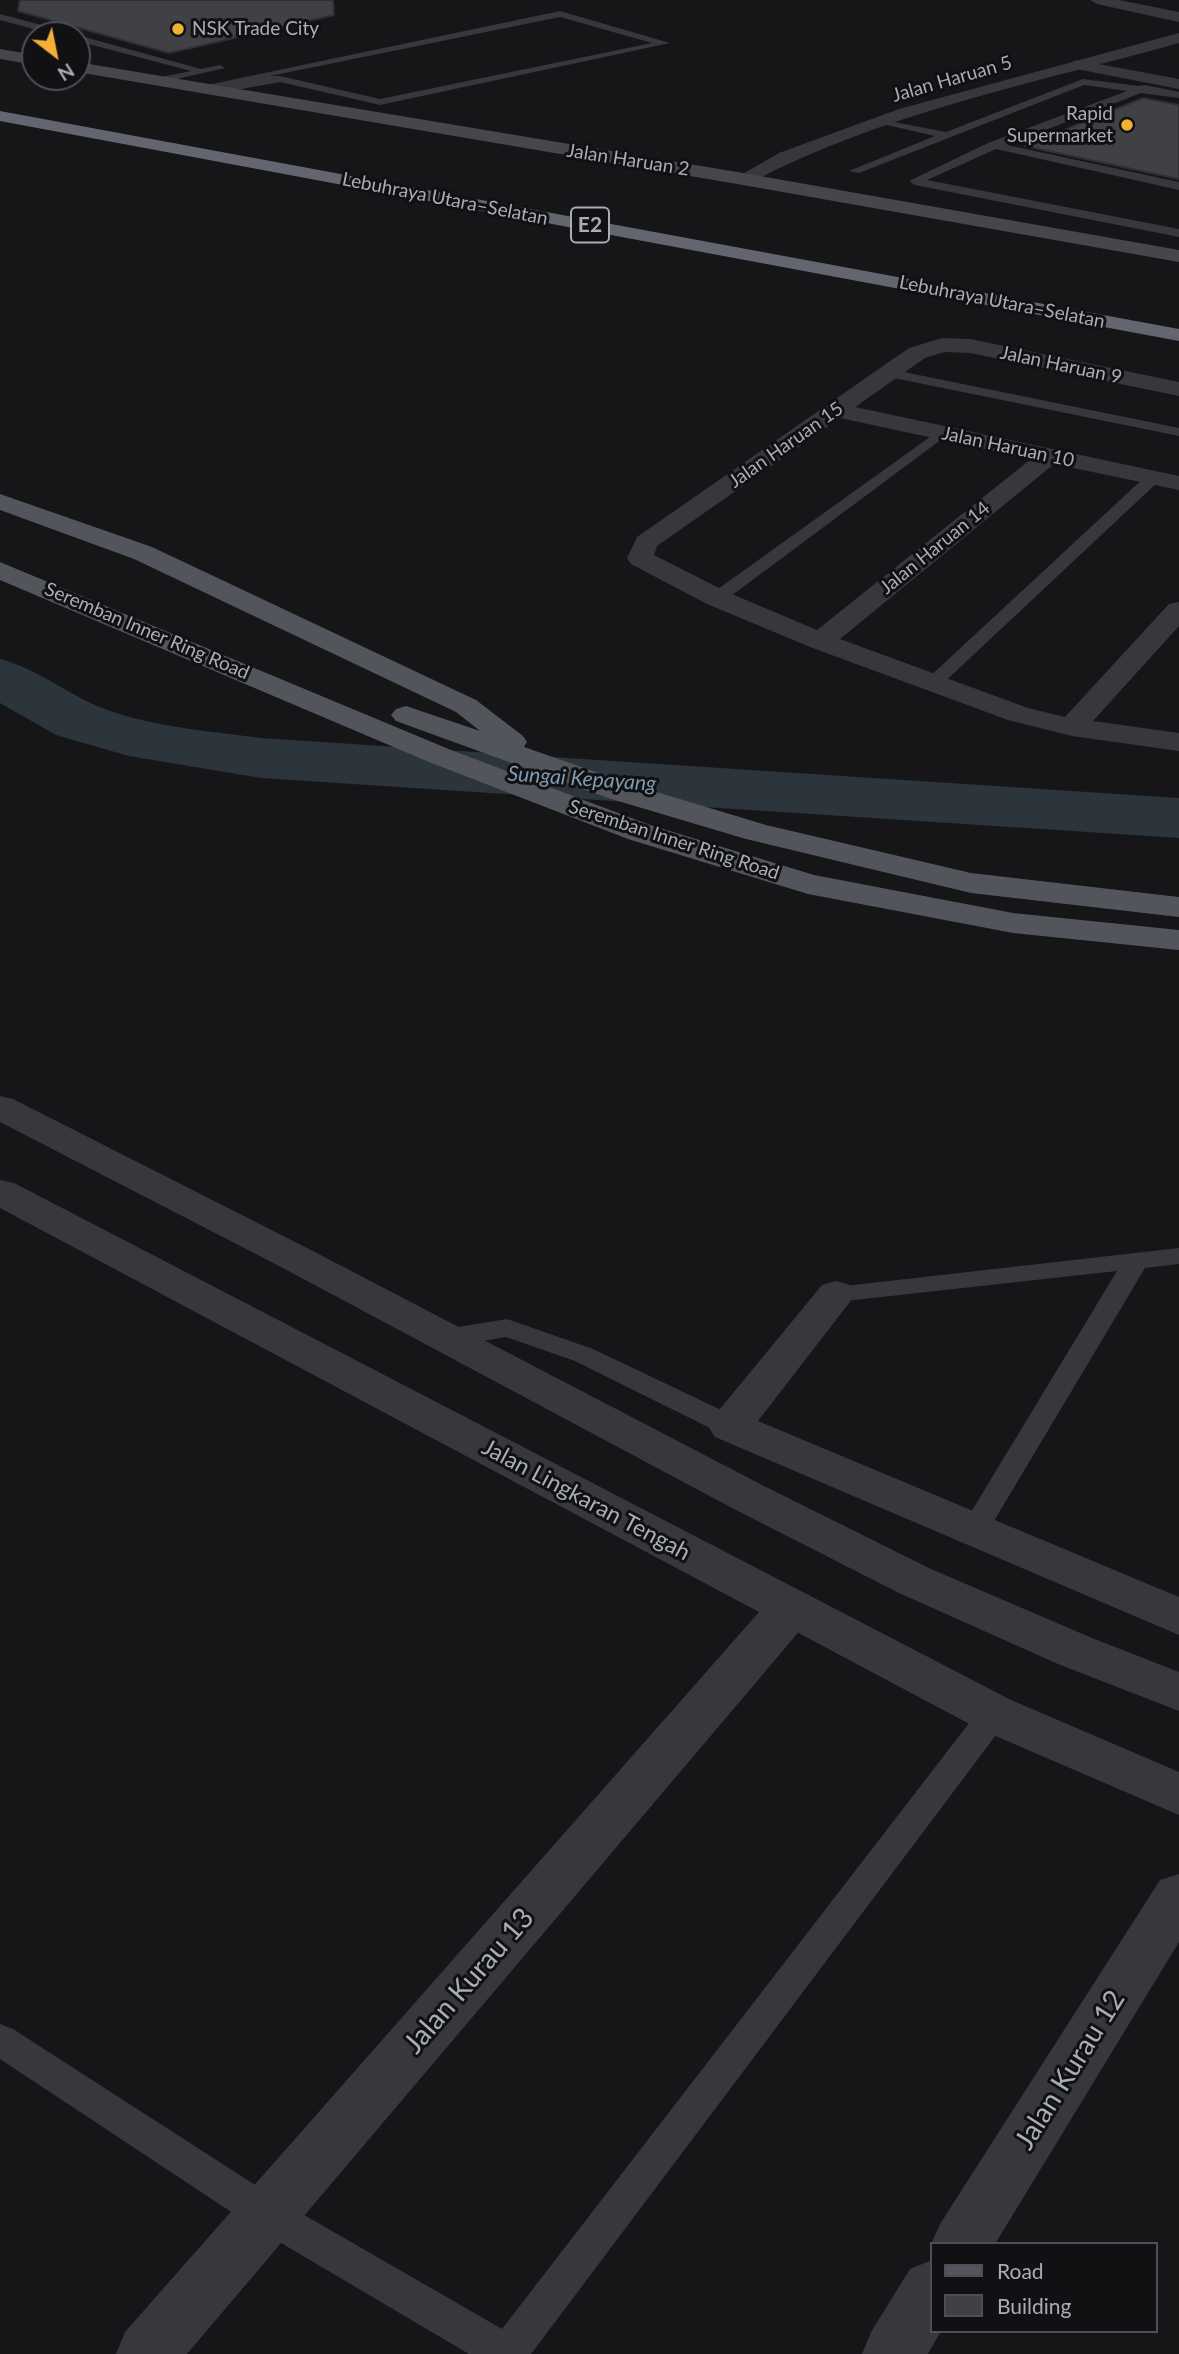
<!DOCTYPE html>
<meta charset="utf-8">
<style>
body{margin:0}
#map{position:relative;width:1179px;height:2354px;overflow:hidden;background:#161618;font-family:Lato,sans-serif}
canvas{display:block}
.legend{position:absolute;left:930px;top:2242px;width:228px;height:91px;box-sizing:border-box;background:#111113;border:2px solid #4d4f55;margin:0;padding:9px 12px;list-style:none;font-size:21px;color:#a8adb8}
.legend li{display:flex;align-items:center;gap:14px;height:35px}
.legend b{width:35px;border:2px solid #4d4f55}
.north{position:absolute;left:21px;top:21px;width:70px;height:70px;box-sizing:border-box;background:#111113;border:2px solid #4d4f55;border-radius:50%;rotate:148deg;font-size:19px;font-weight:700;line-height:28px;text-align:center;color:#a8adb8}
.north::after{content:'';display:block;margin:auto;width:24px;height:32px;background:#f2b134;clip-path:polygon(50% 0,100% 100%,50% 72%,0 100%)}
</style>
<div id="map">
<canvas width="1179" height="2354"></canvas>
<ul class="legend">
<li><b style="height:9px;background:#53555c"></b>Road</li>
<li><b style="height:19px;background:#404145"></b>Building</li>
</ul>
<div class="north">N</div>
</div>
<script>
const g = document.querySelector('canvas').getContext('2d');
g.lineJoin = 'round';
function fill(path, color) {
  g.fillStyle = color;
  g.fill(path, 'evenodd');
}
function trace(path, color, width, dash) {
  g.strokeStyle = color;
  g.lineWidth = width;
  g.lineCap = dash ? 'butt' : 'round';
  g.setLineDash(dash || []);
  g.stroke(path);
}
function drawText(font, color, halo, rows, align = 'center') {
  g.font = font + ' Lato,sans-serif';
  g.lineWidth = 6;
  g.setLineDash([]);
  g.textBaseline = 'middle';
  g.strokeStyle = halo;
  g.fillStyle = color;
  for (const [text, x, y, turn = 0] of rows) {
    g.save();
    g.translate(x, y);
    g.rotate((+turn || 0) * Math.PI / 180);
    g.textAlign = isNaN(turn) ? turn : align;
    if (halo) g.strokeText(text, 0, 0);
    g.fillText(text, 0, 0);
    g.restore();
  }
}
const river = new Path2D(`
 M0,659C38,669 67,694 102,708C152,727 208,731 261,738L1179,798V838L261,778L129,756L56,735L0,703Z`);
const building = new Path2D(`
 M20,0H333L334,15L169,53L18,11Z
 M1143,98L1179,105V179L1025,146Z`);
const service = new Path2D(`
 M560,11L670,43L380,105L280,82L214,94L209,91L212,88L198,91L193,88ZM560,17L652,43L380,99L280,76H270Z
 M0,14L71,33L72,35H56L0,20Z
 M77,35L201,69L220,65L225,68L155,84L151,83V79L191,71L77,41Z
 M1083,79L1139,86L1145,85L1179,92V98L1141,93L1007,145L1179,182V190L996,149L927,180L1179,229V237L915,185L909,181L988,143L1127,91L1084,85L859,173L849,171L935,136L878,123V119L946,132Z
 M889,369L1179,428V436L884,376V370Z
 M941,429L948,433L946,436L723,602H711L708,598L711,594Z
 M1153,473L1161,478L1159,481L938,688H926L923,684L926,680L1147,475Z
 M1179,1248V1264L1145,1268L985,1536L975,1540L965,1536L961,1529L965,1522L1117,1271L836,1302L827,1300L823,1294L827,1288Z
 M507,1319L593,1349L740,1419L744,1426L740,1433L730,1436L720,1433L575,1361L506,1337L446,1347L437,1344L433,1338L437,1332L446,1329Z
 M994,1702L1005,1705L1010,1714L1005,1723L531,2354H469L254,2227L0,2059V2024L13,2029L280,2201L502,2329L983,1705Z`);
const minor = new Path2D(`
 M1090,0H1119L1179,12V22L1097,4Z
 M1077,60L1179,79V89L1071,68L1069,65L1071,62Z
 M942,338L970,339L1179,382V396L970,353L944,352L925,358L855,407L1179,476V490L1054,464L840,639L1028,708L1065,717L1169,604L1179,602V626L1093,721L1179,733V751L1072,736L1008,720L810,647L707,604L631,564L627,558L637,537L909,348ZM840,418L1031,459L817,630L727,592L654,555L657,546Z
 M836,1281L850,1285L856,1294L758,1421L1179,1597V1635L715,1437L708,1426L715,1415L822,1285Z
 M791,1590L808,1595L815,1608L808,1621L187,2354H116L125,2332L774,1595Z
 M1179,1874V1942L995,2244H932V2247L931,2244L940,2224L1160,1880Z
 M932,2260V2331H941L928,2354H862L871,2332L910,2269Z`);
const tertiary = new Path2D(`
 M1179,33V43C1035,83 882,113 750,183L743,185L734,179L779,153L899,109Z
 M0,1096L13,1099L309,1249L764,1486L931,1569L1092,1638L1179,1672V1711L1058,1664L899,1593L732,1508L281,1267L0,1122Z
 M0,1180L14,1183L1011,1700L1179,1772V1815L977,1728L0,1208Z`);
const secondary = new Path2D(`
 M0,49L35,55V65L0,59Z
 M77,62L743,173L1179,250V262L743,185L77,72Z`);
const primary = new Path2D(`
 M0,494L152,547L476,700L523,736L527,742L524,747L630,784L766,825L971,873L1179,897V917L971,893L746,839L608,798L396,721L391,715L396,709L406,706L480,731L456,712L134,559L0,510Z
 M0,562L451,750L650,825L814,875L1013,913L1179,930V950L1013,933L808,894L628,839L429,762L0,580Z`);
const motorway = new Path2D(`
 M0,111L1179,329V341L0,121Z`);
const markers = [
 [178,29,7,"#f2b134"],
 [1127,125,7,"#f2b134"]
];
const farPoinames = [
 ["NSK Trade City",192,29],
 ["Rapid",1113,114,"right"],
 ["Supermarket",1113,136,"right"]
];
const farStreetnames = [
 ["Jalan Haruan 5",952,79,-16],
 ["Jalan Haruan 2",628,160,9],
 ["Lebuhraya Utara–Selatan",445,199,11],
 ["Lebuhraya Utara–Selatan",1002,302,11],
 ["Jalan Haruan 9",1061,365,12],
 ["Jalan Haruan 15",786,445,-35],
 ["Jalan Haruan 10",1008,447,12],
 ["Jalan Haruan 14",935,548,-39],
 ["Seremban Inner Ring Road",147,631,23],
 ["Seremban Inner Ring Road",674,840,18]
];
const shields = [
 [590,225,38]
];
const shieldNames = [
 ["E2",590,225]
];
const farWaternames = [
 ["Sungai Kepayang",582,779,4]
];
const streetNames = [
 ["Jalan Lingkaran Tengah",586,1500,28]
];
const nearStreetnames = [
 ["Jalan Kurau 13",469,1981,-49],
 ["Jalan Kurau 12",1070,2070,-58]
];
fill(river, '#2c353c');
fill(building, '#404145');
trace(building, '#303034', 2);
fill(service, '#37383d');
fill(minor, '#37383d');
fill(tertiary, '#37383d');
fill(secondary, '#45474d');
fill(primary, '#53555c');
fill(motorway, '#63666e');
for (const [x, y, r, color] of markers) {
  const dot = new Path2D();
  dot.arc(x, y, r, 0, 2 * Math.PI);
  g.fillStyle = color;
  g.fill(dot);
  trace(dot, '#111113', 2.5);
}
drawText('19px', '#a8adb8', '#111113', farPoinames, 'left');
drawText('19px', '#a8adb8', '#111113', farStreetnames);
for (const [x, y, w] of shields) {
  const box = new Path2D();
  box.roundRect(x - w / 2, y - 17.5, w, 35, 5);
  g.fillStyle = '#111113';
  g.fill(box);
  trace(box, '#a8adb8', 2);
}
drawText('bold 21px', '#a8adb8', null, shieldNames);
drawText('italic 21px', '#7f9bb3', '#111113', farWaternames);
drawText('23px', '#a8adb8', '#111113', streetNames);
drawText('28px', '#a8adb8', '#111113', nearStreetnames);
</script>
